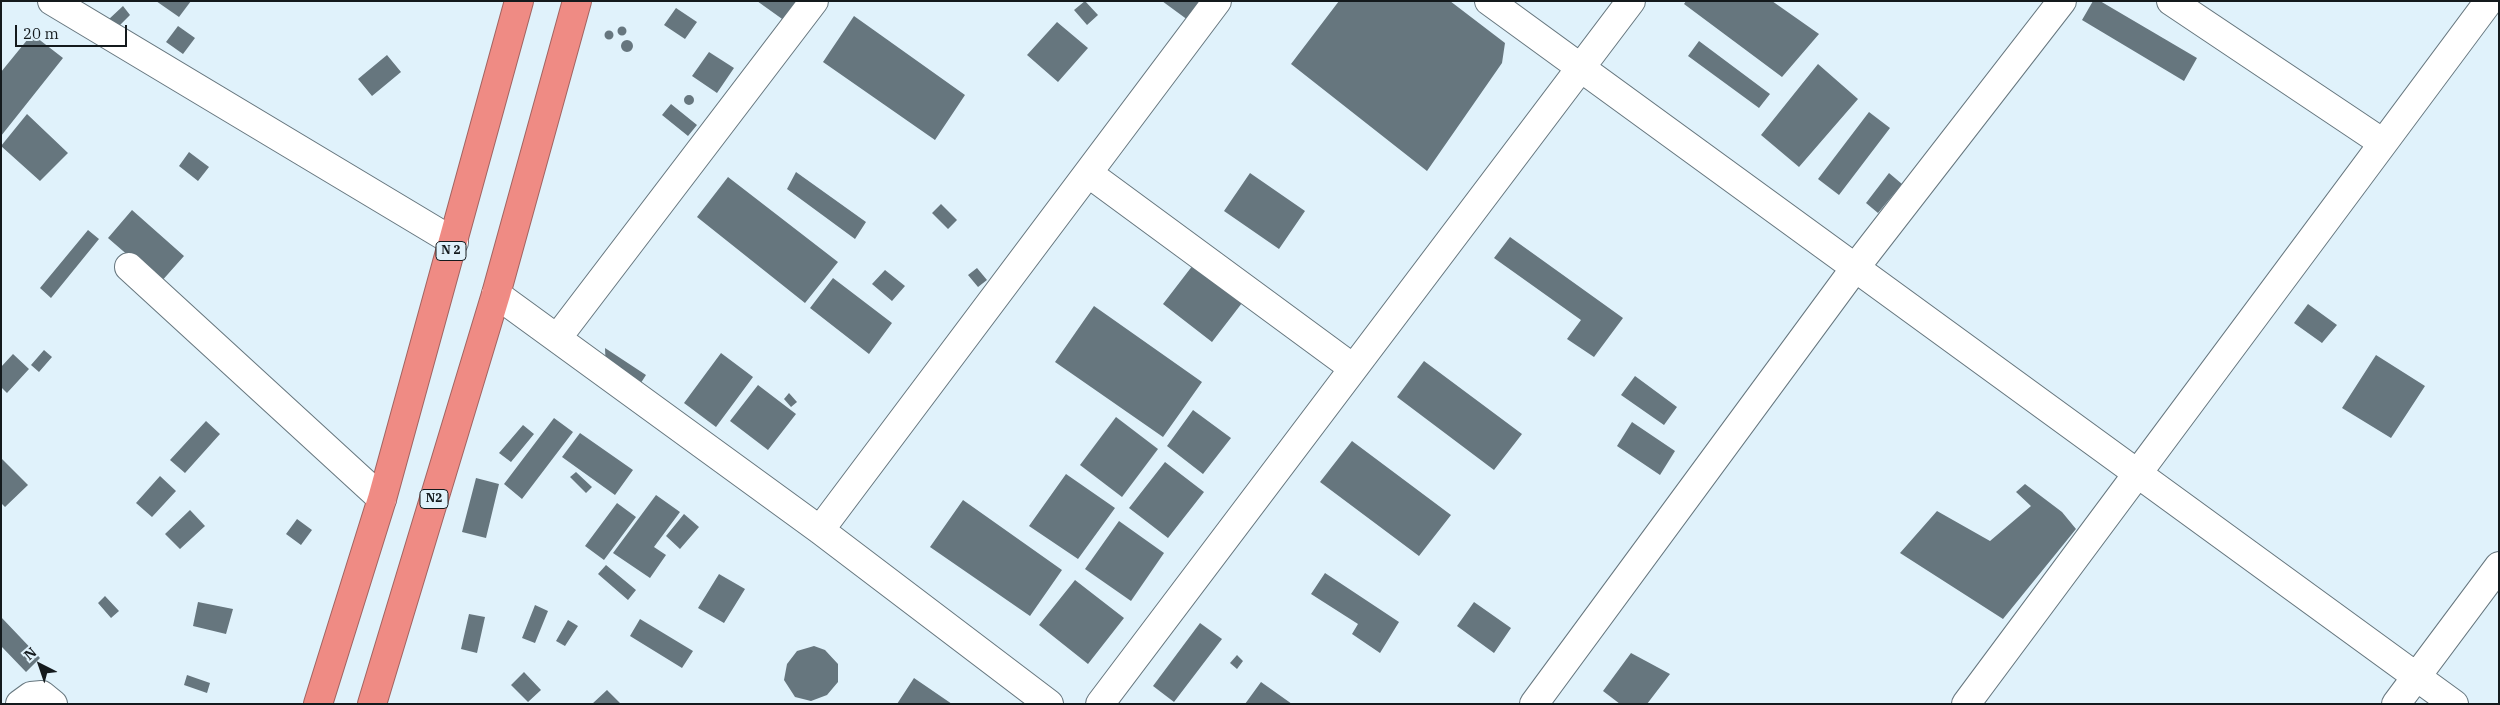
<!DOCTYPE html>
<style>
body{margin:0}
#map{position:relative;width:2500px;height:705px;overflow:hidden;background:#e0f2fb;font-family:"IBM Plex Serif",serif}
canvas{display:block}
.frame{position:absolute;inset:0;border:2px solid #141a1d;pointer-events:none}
.north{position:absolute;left:15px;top:640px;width:50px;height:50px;-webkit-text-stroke:4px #e0f2fb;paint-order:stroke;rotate:319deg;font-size:14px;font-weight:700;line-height:20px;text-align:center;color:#141a1d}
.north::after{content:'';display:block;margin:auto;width:18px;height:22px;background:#141a1d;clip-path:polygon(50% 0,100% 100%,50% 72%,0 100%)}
.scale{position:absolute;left:15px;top:25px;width:112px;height:22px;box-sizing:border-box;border:2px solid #141a1d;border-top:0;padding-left:6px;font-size:15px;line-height:18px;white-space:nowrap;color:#141a1d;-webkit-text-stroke:4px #e0f2fb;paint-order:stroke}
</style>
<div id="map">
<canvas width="2500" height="705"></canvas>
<div class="frame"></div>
<div class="north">N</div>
<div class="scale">20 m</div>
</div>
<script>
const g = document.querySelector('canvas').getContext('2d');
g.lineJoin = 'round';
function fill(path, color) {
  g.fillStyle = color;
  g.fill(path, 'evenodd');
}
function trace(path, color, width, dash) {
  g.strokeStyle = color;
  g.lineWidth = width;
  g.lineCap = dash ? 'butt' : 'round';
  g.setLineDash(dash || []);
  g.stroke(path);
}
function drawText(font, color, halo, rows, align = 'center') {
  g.font = font + ' "IBM Plex Serif",serif';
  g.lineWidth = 4;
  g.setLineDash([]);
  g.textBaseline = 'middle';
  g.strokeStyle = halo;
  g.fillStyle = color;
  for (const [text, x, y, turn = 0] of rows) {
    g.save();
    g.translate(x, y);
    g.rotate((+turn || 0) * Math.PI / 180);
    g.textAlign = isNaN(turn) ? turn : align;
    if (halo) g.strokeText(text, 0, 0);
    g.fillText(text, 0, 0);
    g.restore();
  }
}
const building = new Path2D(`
 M156,1H191L179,17Z
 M757,1H799L785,21Z
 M1085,1L1098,15L1087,25L1074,10Z
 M1162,1H1208L1192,23Z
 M1339,1H1450L1505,43L1502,63L1427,171L1291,64Z
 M1686,1H1772L1819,34L1782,77L1684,4Z
 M2093,1H2100L2197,58L2184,81L2082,20Z
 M123,6L130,15L116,29L108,20Z
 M676,8L697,22L685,39L664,25Z
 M854,16L965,95L935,140L823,62Z
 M1057,22L1088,48L1058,82L1027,55Z
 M178,26L195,38L183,54L166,42Z
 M617.5 31a4.5 4.5 0 1 1 9 0a4.5 4.5 0 1 1-9 0Z
 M604.5 35a4.5 4.5 0 1 1 9 0a4.5 4.5 0 1 1-9 0Z
 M32,34L63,58L1,136V72Z
 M621 46a6 6 0 1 1 12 0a6 6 0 1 1-12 0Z
 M1699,41L1770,94L1759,108L1688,56Z
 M709,52L734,68L717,93L692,76Z
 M387,55L401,72L372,96L358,79Z
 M1818,64L1858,99L1799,167L1761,135Z
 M684 100a5 5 0 1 1 10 0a5 5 0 1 1-10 0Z
 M671,104L697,125L688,136L662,115Z
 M1869,112L1890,128L1839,195L1818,179Z
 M27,114L68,153L40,181L1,146Z
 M189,152L209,167L198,181L179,166Z
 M796,172L866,222L855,239L787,189Z
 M1250,173L1305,211L1279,249L1224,211Z
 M1889,173L1902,184L1878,213L1866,203Z
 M728,177L838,262L805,303L697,217Z
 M941,204L957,220L948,229L932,213Z
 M132,210L184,256L160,283L108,238Z
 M88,230L99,239L51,298L40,288Z
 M1510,237L1623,318L1594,357L1567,339L1581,320L1494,258Z
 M1193,265L1242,303L1212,342L1163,304Z
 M977,268L987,280L978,287L968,275Z
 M885,270L905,286L892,301L872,284Z
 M833,278L892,323L869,354L810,308Z
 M2308,304L2337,325L2322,343L2294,323Z
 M1094,306L1202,382L1163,437L1055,362Z
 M605,348L646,375L635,392L606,371Z
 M44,350L52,357L39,372L31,365Z
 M721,353L753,377L716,427L684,403Z
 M13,354L29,369L7,393L1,387V367Z
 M2376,355L2425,386L2391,438L2342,408Z
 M1424,361L1522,434L1494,470L1397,397Z
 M1635,376L1677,407L1664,425L1621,395Z
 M758,385L796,414L768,450L730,421Z
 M789,393L797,402L791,407L784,399Z
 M1193,410L1231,438L1203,474L1167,446Z
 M1116,417L1158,449L1122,497L1080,465Z
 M554,418L573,432L522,499L504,484Z
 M206,421L220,434L185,473L170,460Z
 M1632,422L1675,451L1660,475L1617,446Z
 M523,425L534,434L511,462L499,453Z
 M580,433L633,470L615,495L562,457Z
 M1352,441L1451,515L1419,556L1320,482Z
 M1,458L28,485L5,507L1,503Z
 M1165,462L1204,492L1168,538L1129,508Z
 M576,472L592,487L586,493L570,477Z
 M1066,474L1115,508L1078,559L1029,526Z
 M160,476L176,491L152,517L136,503Z
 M476,478L499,484L486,538L462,532Z
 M2025,484L2062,512L2076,529L2003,619L1900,553L1937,511L1990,541L2031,506L2016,492Z
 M656,495L680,512L654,547L666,555L650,578L613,553Z
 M963,500L1062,570L1030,616L930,547Z
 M617,503L636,517L604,560L585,546Z
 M190,510L205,526L180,549L165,534Z
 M684,514L699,527L680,549L666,536Z
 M297,519L312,530L301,545L286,534Z
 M1119,521L1164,553L1131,601L1085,569Z
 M606,565L636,590L628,600L598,574Z
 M1325,573L1399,622L1380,653L1352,634L1358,624L1311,594Z
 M719,574L745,589L724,623L698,608Z
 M1075,580L1124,618L1088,664L1039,625Z
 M105,596L119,611L111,618L98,603Z
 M198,602L233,609L226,634L193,626Z
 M1474,602L1511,628L1494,653L1457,626Z
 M535,605L548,611L535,643L522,638Z
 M469,614L485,617L477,653L461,649Z
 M1,617L40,658L26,672L1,646Z
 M640,619L693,651L682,668L630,636Z
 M568,620L578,626L565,646L556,641Z
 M1200,623L1222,639L1174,702L1153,686Z
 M814,646L825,650L838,664V682L827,695L811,701L795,697L784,680L787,664L797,651Z
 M1631,653L1670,674L1647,704H1620L1603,691Z
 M1237,655L1243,661L1237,669L1230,663Z
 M524,672L541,690L528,702L511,685Z
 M187,675L210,683L207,693L184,685Z
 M914,678L952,704H897Z
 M1261,682L1292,704H1245Z
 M607,690L621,704H592Z`);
const street = new Path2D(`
 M52,1L454,242
 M1489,1L2454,704
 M2171,1L2383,143
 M1088,173L1353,368
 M129,267L382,499
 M496,294L820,530L1049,704
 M558,337L814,1
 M820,530L1217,1
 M20,704L31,696L42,695L53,704
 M1100,704L1631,1
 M1534,704L1855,268L2062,1
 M1966,704L2489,1
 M2396,704L2499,566`);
const highway = new Path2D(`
 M318,704L382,499L519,1
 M372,704L496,294L577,1`);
const shields = [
 [451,251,30],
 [434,499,28]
];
const shieldNames = [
 ["N 2",451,251],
 ["N2",434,499]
];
fill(building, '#66767e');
trace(street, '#66767e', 30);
trace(highway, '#a26360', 30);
trace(street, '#fff', 28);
trace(highway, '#ef8b84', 28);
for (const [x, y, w] of shields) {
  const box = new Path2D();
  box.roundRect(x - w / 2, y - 9.5, w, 19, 4);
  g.fillStyle = '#e0f2fb';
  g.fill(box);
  trace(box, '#141a1d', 1);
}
drawText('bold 12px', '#141a1d', null, shieldNames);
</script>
